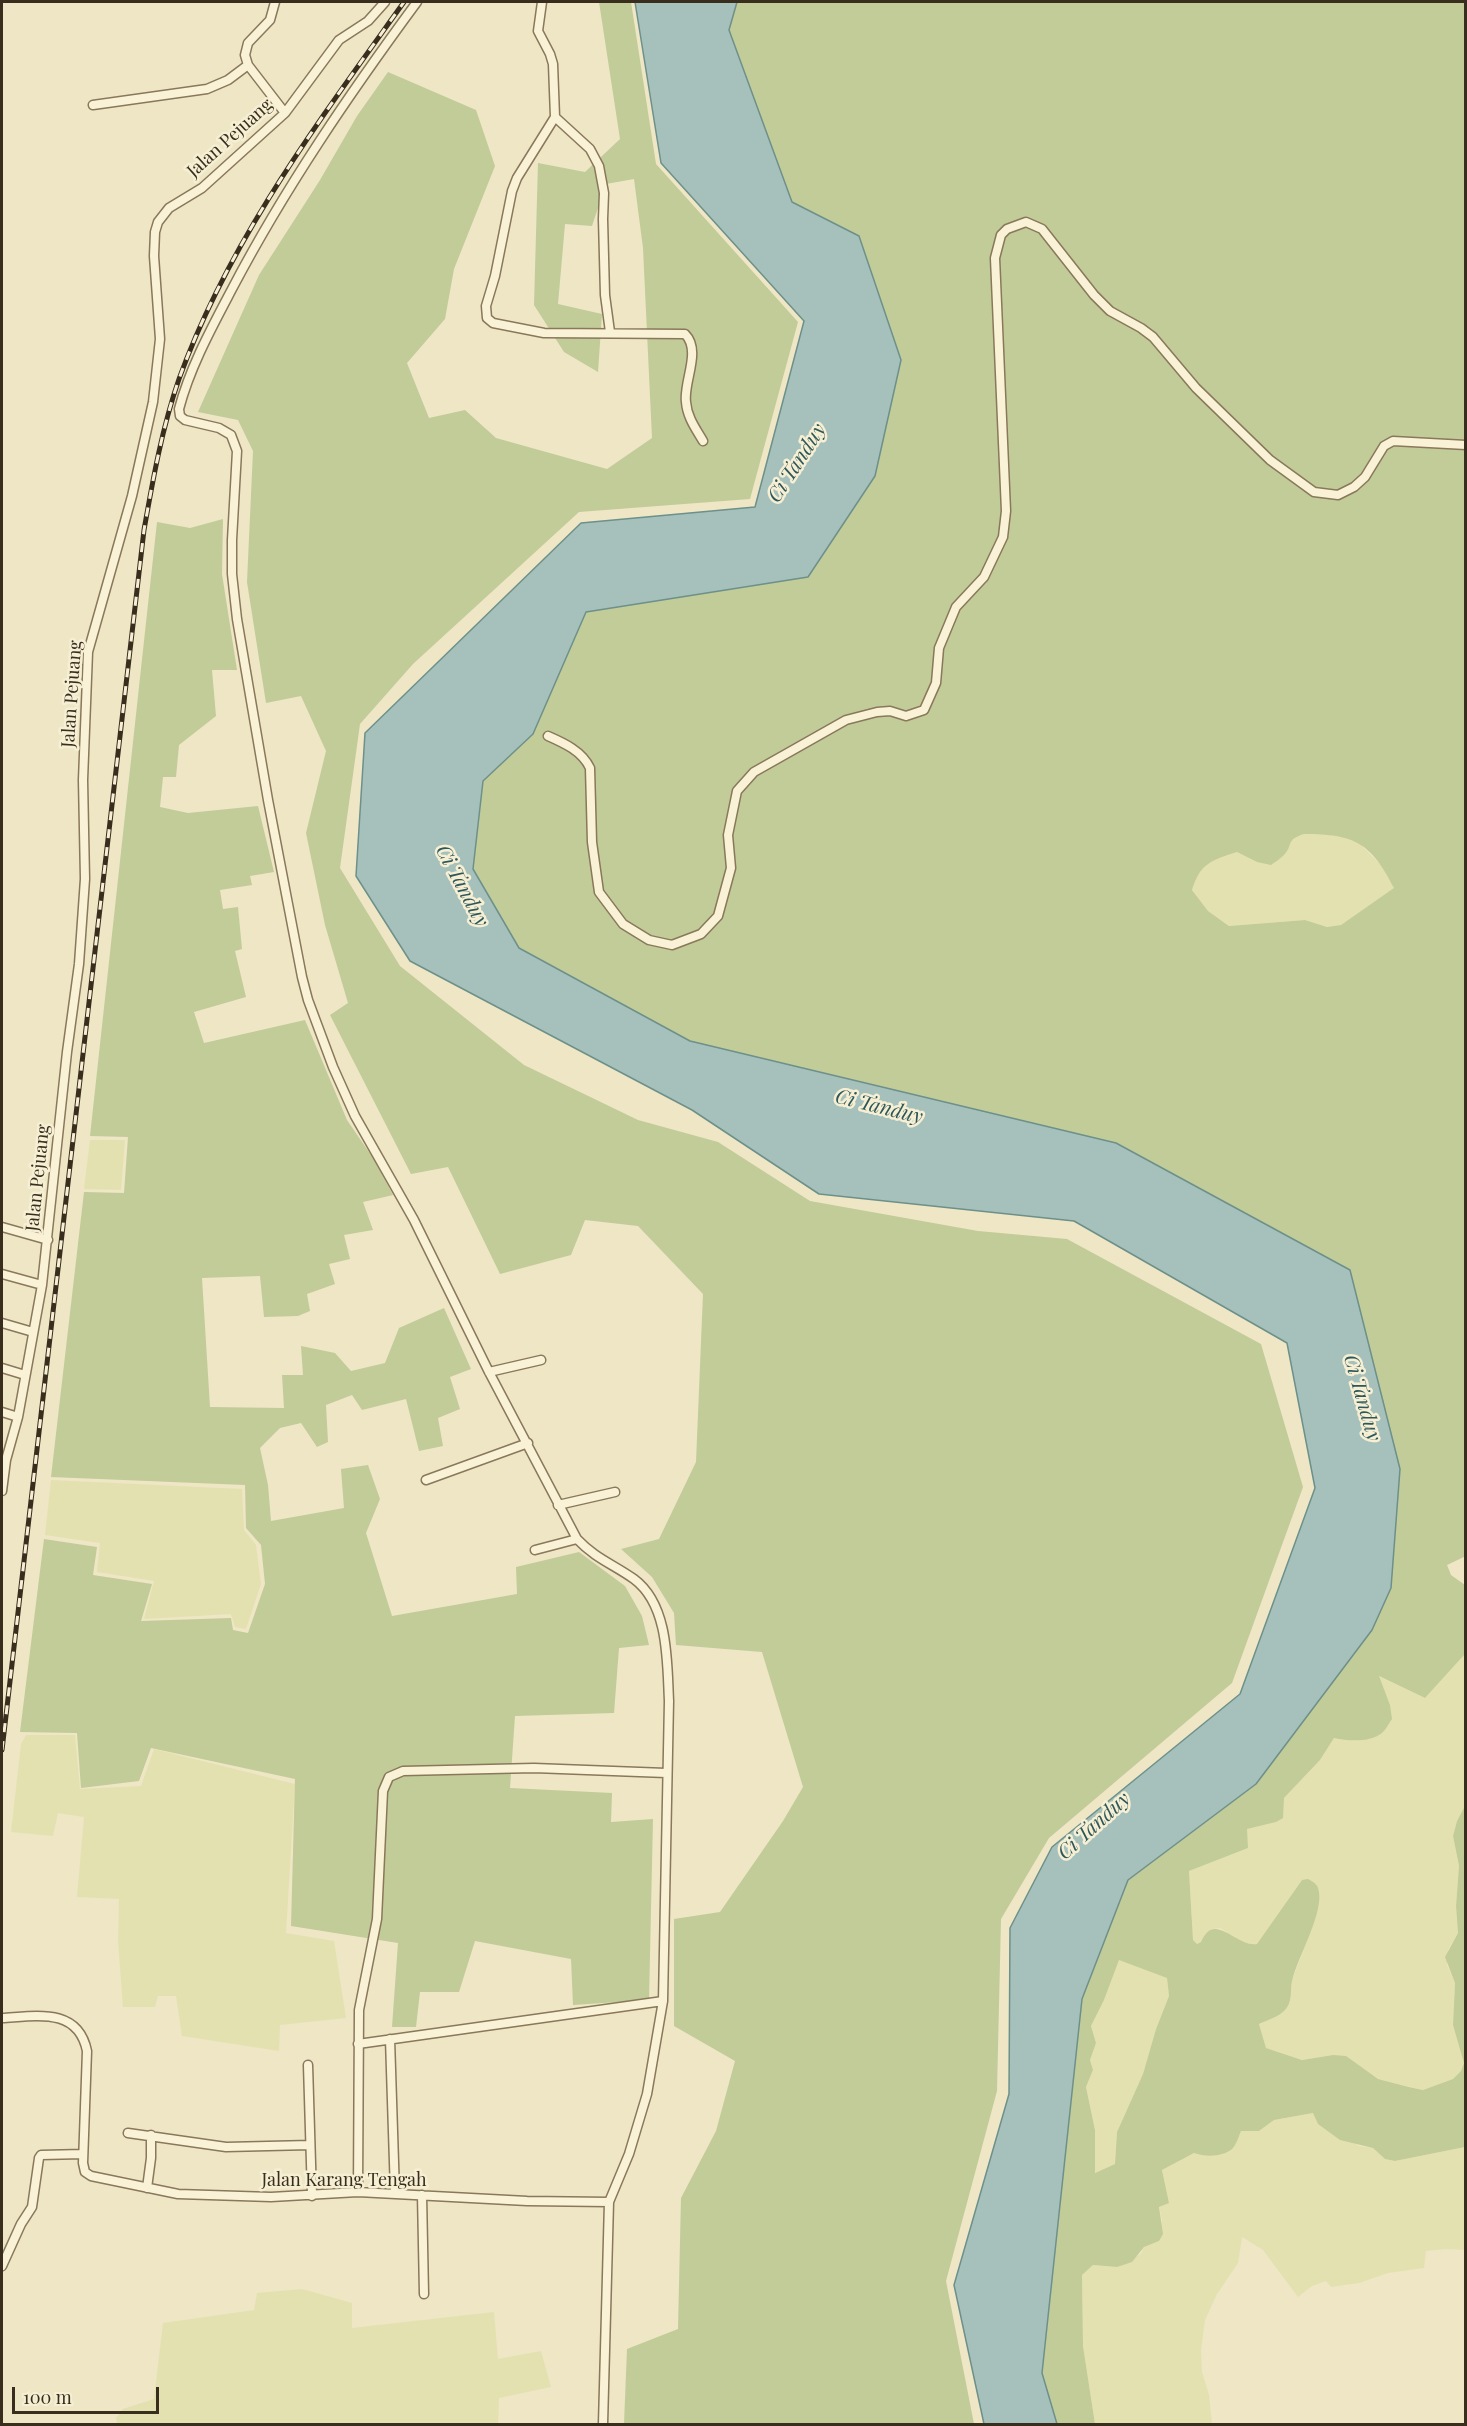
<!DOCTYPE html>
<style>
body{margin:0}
#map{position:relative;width:1467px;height:2426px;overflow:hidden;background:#eee6c4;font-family:"Playfair Display",serif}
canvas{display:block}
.frame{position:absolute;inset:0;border:3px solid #392e1e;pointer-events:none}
.scale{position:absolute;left:12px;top:2387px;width:147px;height:27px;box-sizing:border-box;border:3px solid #392e1e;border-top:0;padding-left:8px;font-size:18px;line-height:21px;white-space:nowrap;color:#392e1e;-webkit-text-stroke:4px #f6efd4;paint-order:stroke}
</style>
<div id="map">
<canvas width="1467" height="2426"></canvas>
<div class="frame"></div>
<div class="scale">100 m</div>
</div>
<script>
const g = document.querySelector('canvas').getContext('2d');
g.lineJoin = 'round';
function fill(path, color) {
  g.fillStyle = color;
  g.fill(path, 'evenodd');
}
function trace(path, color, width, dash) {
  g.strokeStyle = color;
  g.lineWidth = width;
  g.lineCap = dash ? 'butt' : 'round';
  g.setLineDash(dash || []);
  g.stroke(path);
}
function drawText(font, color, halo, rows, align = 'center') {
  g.font = font + ' "Playfair Display",serif';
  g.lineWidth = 5;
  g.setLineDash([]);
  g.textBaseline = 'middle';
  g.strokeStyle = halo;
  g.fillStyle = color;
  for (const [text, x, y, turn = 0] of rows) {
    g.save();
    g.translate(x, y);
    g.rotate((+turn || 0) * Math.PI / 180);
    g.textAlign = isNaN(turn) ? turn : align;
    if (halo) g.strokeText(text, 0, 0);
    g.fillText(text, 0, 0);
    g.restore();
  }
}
const farmland = new Path2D(`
 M1304,834H1335L1359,843L1382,866L1395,889L1341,925L1327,927L1305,920L1229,926L1208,911L1192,890L1196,875L1211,860L1237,852L1257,862L1294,837Z
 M90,1140H125L121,1190L84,1189Z
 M51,1480L242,1489L244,1530L256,1545L261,1584L246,1629L235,1627L231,1614L144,1619L154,1581L97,1572L100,1543L45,1535Z
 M1465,1654V1806L1457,1821L1453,1836L1459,1866L1456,1906L1458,1933L1448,1950L1447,1965L1455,1983L1453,2025L1462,2052L1464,2063L1461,2071L1453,2079L1423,2090L1378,2079L1333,2055L1302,2060L1266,2048L1259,2024L1284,2011L1290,2002L1292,1980L1314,1923L1319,1903L1302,1880L1257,1945L1244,1943L1220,1928L1213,1929L1205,1934L1201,1942L1197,1944L1193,1940L1189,1871L1248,1848L1246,1829L1276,1822L1284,1798L1320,1760L1334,1738L1344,1740L1390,1705L1378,1676L1425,1698Z
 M26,1735H75L80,1789L141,1786L154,1749L295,1784L286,1933L334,1941L346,2018L280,2025L279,2051L182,2036L176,1996H158L155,2007H123L118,1941L119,1899L77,1897L84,1817L58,1813L53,1836L11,1832L21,1744Z
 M1119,1959L1167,1978L1169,1996L1156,2029L1143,2074L1117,2132L1115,2164L1094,2173L1095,2130L1086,2087L1093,2070L1090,2060L1096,2043L1091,2026L1104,2000Z
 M1313,2113L1359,2146L1373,2148L1385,2159L1395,2161L1465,2147V2250L1445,2249L1426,2251L1424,2268L1388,2273L1359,2283L1331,2287L1326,2281L1312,2286L1298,2297L1263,2250L1242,2237L1238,2263L1217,2294L1205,2320L1201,2350L1202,2372L1209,2395L1212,2424H1095L1083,2346L1082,2275L1093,2265L1117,2267L1141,2254L1144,2247L1159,2241L1162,2220L1159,2206L1169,2203L1162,2170L1194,2153L1232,2148L1241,2131H1259L1274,2120Z
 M302,2289L352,2303V2328L494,2312L498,2359L541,2351L551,2387L499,2398L498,2424H117L116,2418L123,2409L154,2399L163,2323L254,2310L257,2293Z`);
const green = new Path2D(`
 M599,2H631L656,164L798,322L750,499L579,512L413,664L360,724L340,868L400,966L524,1065L638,1120L718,1142L810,1201L978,1231L1067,1239L1261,1344L1303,1487L1232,1683L1049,1838L1001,1919L997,2091L946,2281L974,2424H624L627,2349L678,2329L681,2198L716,2131L735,2061L674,2026V1919L720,1912L783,1821L803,1787L762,1652L676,1645L674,1613L652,1577L621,1549L659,1539L696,1462L703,1294L638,1226L585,1220L571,1255L500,1274L448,1167L411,1174L330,1015L348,1003L325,925L306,833L326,751L301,696L266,703L247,582L253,451L238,420L198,412L259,275L320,180L357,116L388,72L476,110L495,166L454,269L445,319L407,363L429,418L465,410L496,438L607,469L652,438L643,248L634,179L606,184L592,226L565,224L558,304L602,314L598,372L564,352L534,305L538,163L585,172L620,139Z
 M737,2H1465L1466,1556L1447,1565L1451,1575L1465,1585V1654L1425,1698L1379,1676L1390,1705L1392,1719C1389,1723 1386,1729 1383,1732C1371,1743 1348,1741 1334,1738L1320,1760L1284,1798L1283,1818L1276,1822L1247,1829L1248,1848L1189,1871L1193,1940L1197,1944L1201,1942C1214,1910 1236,1947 1257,1944L1302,1880L1308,1879C1312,1881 1317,1884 1318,1888C1326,1910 1297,1958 1292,1981C1290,1991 1293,2003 1284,2011C1278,2017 1267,2020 1259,2024L1266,2048L1302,2060L1333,2055L1346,2056L1378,2079L1409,2087L1423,2090L1453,2079L1461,2071L1464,2063L1453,2025L1455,1983L1445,1957L1458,1933L1456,1906L1459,1866L1453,1836L1457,1821L1465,1806V2147L1395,2161L1385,2159L1373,2148L1340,2140L1318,2124L1313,2113L1274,2120L1259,2131H1241C1239,2136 1236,2145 1232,2149C1222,2157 1206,2157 1194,2153L1162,2170L1169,2203L1159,2207L1163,2234L1159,2241L1144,2247L1132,2262L1117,2267L1093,2265L1082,2275L1083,2346L1095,2424H1057L1042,2373L1082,1999L1128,1879L1256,1784L1400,1469L1116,1143L690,1041L519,948L473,869L483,781L533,734L586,612L808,577L875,475L901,360L859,236L792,202L729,30ZM1304,834C1355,834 1371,843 1394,888L1341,925L1327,927L1305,920L1229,926L1208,911L1192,890C1200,863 1212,860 1237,852L1257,862L1271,865C1275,862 1280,859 1284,855C1294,844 1285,840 1304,834ZM1119,1960L1167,1978L1169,1996L1156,2029L1143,2074L1117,2132L1115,2164L1095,2173V2130L1086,2087L1093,2070L1090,2060L1096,2043L1091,2026L1104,2000Z
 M223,519L222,574L237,670H212L216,716L179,745L176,777H163L160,807L188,813L258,806L274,872L250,876L252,885L220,890L223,909L238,907L242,949L235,951L246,997L194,1012L204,1043L305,1020L347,1120L373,1158L393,1195L363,1202L373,1230L344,1235L350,1259L329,1264L335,1284L307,1294L310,1311L298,1316L264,1317L260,1276L202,1278L210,1407L284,1408L282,1375H303L301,1346L335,1353L351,1371L385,1363L399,1328L444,1308L471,1369L450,1377L460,1409L438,1418L443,1446L419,1451L406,1399L362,1410L352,1395L326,1405L328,1442L317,1447L301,1423L280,1428L260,1448L268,1485L271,1521L344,1508L341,1469L368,1465L380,1499L366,1533L392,1616L517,1594L516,1567L579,1552L625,1586L642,1616L649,1645L619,1648L614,1713L515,1716L510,1788L612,1793L611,1822L653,1819L649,2000L573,2005L571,1959L475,1941L459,1992H420L416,2027H392L398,1943L291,1926L295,1779L151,1748L139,1781L81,1788L77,1733L20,1732L44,1539L97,1547L93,1575L152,1584L141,1621L231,1618L233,1630L248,1633L265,1584L261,1545L246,1528L245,1485L51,1477L84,1192L124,1193L128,1137L90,1136L157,522L190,528Z`);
const water = new Path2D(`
 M635,2H737L729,30L792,202L859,236L901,360L875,476L808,577L586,612L533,734L483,781L473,869L519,948L690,1041L1116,1143L1350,1270L1400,1469L1391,1588L1372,1630L1256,1784L1128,1880L1082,1999L1042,2373L1057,2424H984L954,2285L1009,2094L1010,1928L1052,1847L1240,1694L1315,1488L1287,1343L1074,1221L819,1194L692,1110L410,961L356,876L365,733L581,523L755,507L804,321L661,163Z`);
const minor = new Path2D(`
 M275,2L270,20L248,43L245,55L248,65L285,113
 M417,2C350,93 285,188 232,289C212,327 190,367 179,409L180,416L185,420L219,428L231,435L237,451L232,540V574L237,619L268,800L302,977L308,1000L333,1067L355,1116L414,1220L489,1372L577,1539C596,1559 613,1564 634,1579C669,1605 667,1662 669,1701L663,2001L647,2094L629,2154L609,2202
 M542,2L538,31L550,54L553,64L555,117L590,149L599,166L604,193L603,219L605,295L610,332
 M93,105L207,89L228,80L248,65
 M555,117L517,178L512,191L495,276L486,306L487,318L493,323L544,333L685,334C702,351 683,382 686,402C687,417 696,429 703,441
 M548,736C564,743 582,751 590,768L592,842L599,892L623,924L649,940L672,945L701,934L718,916L731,868L728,835L737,791L754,772L846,720L877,712L890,711L906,716L924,710L936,683L939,648L956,607L984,577L1003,537L1006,511L995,258L1001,235L1007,229L1026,222L1042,229L1094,295L1110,311L1141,328L1153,337L1196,388L1270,460L1314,492L1338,495L1354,487L1365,477L1384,446L1393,441L1466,445
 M2,1227L48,1240
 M2,1274L42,1285
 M2,1323L33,1332
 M2,1368L25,1375
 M489,1372L541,1360
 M2,1412L18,1417
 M426,1480L528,1443
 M2,1491L6,1460L18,1417L42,1285L67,1052L79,964L85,879L83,780L88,652L132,496L153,402L160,339L154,256L155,232L158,222L169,208L202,188L285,113L339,40L368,21L385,2
 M558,1505L615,1492
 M535,1550L577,1539
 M2,2018C36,2016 78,2007 87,2051L83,2163L85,2172L91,2176L178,2194L271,2197L358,2192L527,2201L609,2202L603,2424
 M390,2039L395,2193
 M358,2044L663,2001
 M308,2065L312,2196
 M128,2133L226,2147L310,2145
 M147,2188L151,2158V2135
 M358,2192L359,2010L377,1919L383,1791L389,1777L403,1771L534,1768L666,1773
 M422,2195L424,2294
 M2,2266L21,2224L32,2207L39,2158L41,2155L83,2154`);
const rail = new Path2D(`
 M2,1750L144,530C153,479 162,428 179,379C229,240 319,121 404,2`);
const streetNames = [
 ["Jalan Pejuang",230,138,-42],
 ["Jalan Pejuang",72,694,-86],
 ["Jalan Pejuang",38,1178,-84],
 ["Jalan Karang Tengah",344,2180]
];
const waterNames = [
 ["Ci Tanduy",797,463,-57],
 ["Ci Tanduy",462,886,62],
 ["Ci Tanduy",879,1107,14],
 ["Ci Tanduy",1362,1398,74],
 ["Ci Tanduy",1094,1826,-42]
];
fill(farmland, '#e4e1b1');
fill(green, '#c1cc98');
fill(water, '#a6c1bc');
trace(water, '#6d908a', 1.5);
trace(minor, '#89785a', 11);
trace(minor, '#f9f2d7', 8);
trace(rail, '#392e1e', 5);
trace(rail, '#f6efd4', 3, [9]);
drawText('18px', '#392e1e', '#f6efd4', streetNames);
drawText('italic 20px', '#2e5759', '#f6efd4', waterNames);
</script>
